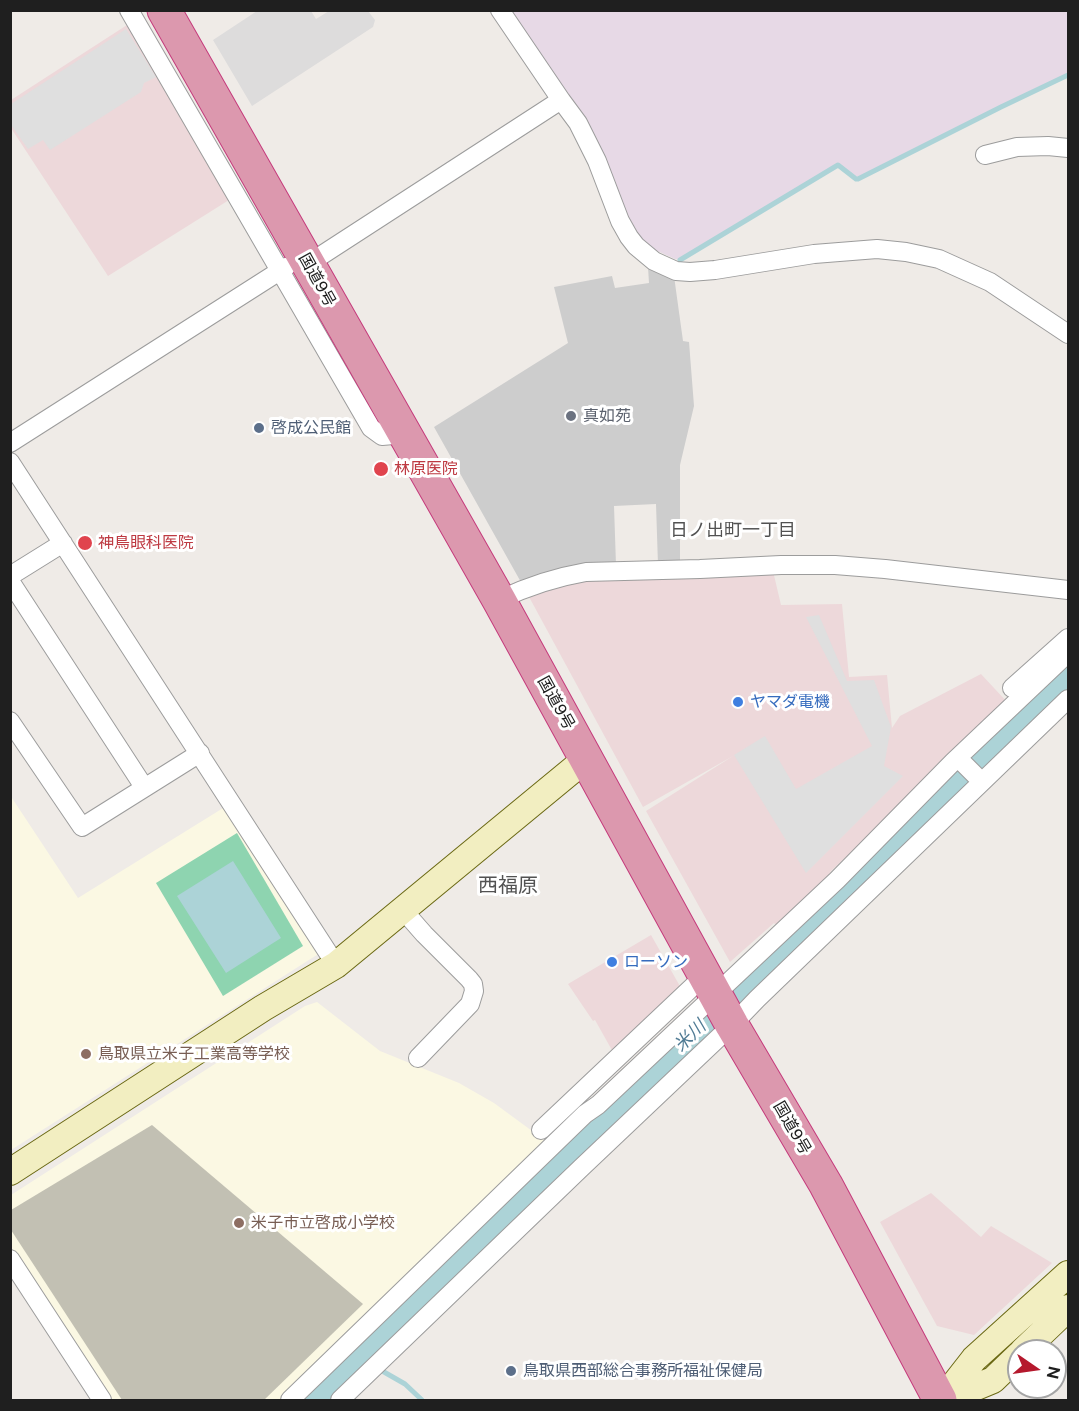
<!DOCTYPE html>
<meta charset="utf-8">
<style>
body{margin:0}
#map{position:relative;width:1079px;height:1411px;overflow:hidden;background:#efebe7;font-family:"Public Sans",sans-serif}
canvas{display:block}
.frame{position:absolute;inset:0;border:12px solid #1f1f1f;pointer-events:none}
.north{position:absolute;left:1007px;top:1339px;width:60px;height:60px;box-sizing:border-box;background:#fff;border:2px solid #a5a5a5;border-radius:50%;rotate:103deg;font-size:16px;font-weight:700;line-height:24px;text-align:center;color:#1f1f1f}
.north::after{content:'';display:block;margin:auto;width:21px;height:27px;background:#b5192d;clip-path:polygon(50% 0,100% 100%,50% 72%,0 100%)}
</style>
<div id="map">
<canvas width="1079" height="1411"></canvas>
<div class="frame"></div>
<div class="north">N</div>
</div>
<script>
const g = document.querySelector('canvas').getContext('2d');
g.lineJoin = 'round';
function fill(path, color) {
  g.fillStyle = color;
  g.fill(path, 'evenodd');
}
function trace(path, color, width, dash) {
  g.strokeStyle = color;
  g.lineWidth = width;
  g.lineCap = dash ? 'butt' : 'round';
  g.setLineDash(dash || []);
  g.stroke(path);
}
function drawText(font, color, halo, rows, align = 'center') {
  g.font = font + ' "Public Sans","Noto Sans JP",sans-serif';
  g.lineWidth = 6;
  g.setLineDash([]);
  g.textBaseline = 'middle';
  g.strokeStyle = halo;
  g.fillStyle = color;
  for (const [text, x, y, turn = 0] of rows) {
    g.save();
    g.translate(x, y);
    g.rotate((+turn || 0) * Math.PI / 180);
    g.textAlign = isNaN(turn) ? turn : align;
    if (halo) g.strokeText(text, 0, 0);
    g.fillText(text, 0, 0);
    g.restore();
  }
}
const residential = new Path2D(`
 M257,11H311L316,19L329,11H368L375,20L373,27L252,106L213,40Z`);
const commercial = new Path2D(`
 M127,25L229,200L108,276L11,128V100Z
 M773,571L781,605L842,604L849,677L887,675L892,728L900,716L981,674L1008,703L830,872L834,877L779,928L774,923L730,962L646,811L733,756L643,807L528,595L571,582Z
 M651,935L681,988L613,1052L595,1020L593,1021L568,984Z
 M931,1193L981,1237L991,1226L1052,1263L974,1335L937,1326L880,1222Z`);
const industrial = new Path2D(`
 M508,11H1068V73L858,178L838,164L679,259H675L651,248L642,240L631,224L589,126L557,79H555Z`);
const education = new Path2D(`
 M10,795L78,898L228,805L319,950L317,955L312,958L11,1150Z
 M317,1002L380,1051L459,1083L494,1103L543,1139L546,1147L284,1400H108L11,1251V1195L305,1006Z`);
const religious = new Path2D(`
 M648,267L674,276L683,341L689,342L694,406L680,465V565H658L656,504L614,506L616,565L522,584L434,427L568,343L554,287L612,276L615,288L649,283Z`);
const construction = new Path2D(`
 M152,1125L363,1304L264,1400H122L11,1230V1210Z`);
const pitch = new Path2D(`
 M237,833L303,946L223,996L156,883Z`);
const parking = new Path2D(`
 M126,29L156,77L144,83L141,92L50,150L43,140L28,149L11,125V104Z
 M819,615L847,681L874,680L891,727L884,766L903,776L806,873L734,755L765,736L796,789L872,746L806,617Z`);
const water = new Path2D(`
 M233,861L281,938L226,973L177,896Z`);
const stream = new Path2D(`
 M680,260L838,165L856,179H858L1001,107L1068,75
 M384,1372L405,1384L422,1400`);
const river = new Path2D(`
 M312,1400L651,1075L850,886L1068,672`);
const street = new Path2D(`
 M129,10L371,428L382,436L405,434
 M500,10L561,100L578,123L597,161L620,221L629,237L636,246L654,261L676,271L690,272L715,270L814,254L877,249L906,252L939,259L990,282L1068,334
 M985,155L1017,147L1048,146L1068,148
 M308,264L561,100
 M10,443L286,267
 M10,462L336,965
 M10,576L63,543
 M10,581L144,787
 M499,600C526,587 557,577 586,572L700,569L781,565H835L885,569L1068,590
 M1012,688L1068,638
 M10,721L82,827L200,753
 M958,758L982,782
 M403,910L424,934L469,979L473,984L474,991L470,1004L418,1058
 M541,1130L705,975
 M10,1259L102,1400
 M290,1400L585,1114L598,1105L837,880L953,762L1068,653
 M340,1400L581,1168L732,1025L757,999L1068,699`);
const secondary = new Path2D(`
 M10,1172L263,1008L336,965L587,758
 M1023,1351L1068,1308
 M942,1400L974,1359L1068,1274
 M945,1400L993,1380L1019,1355`);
const highway = new Path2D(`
 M164,10L499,600L732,1025L826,1185L940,1400`);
const markers = [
 [571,416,6,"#6b7280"],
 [259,428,6,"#5c6f8a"],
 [381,469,8,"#e0444e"],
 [85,543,8,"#e0444e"],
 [738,702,6,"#3f7fe0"],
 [612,962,6,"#3f7fe0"],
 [86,1054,6,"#8d6e63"],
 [239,1223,6,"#8d6e63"],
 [511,1371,6,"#5c6f8a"]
];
const streetNames = [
 ["国道9号",317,280,61],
 ["国道9号",556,703,61],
 ["国道9号",792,1128,60]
];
const worshipNames = [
 ["真如苑",583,416]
];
const serviceNames = [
 ["啓成公民館",271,428],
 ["鳥取県西部総合事務所福祉保健局",523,1371]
];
const healthNames = [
 ["林原医院",394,469],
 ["神鳥眼科医院",98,543]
];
const shopNames = [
 ["ヤマダ電機",750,702],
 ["ローソン",624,962]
];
const educationNames = [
 ["鳥取県立米子工業高等学校",98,1054],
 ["米子市立啓成小学校",251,1223]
];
const neighbourhoodNames = [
 ["日ノ出町一丁目",733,530]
];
const waterNames = [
 ["米川",690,1036,-44]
];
const quarterNames = [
 ["西福原",508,886]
];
fill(residential, '#dddcdc');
fill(commercial, '#edd8da');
fill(industrial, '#e7d9e6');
fill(education, '#fbf8e3');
fill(religious, '#cdcdcd');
fill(construction, '#c2c0b3');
fill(pitch, '#8ed4b0');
fill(parking, '#dfdfdf');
fill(water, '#acd3d7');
trace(stream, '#acd3d7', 5);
trace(river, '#acd3d7', 32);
trace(street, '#9c9c9c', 20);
trace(secondary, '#6a6813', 28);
trace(highway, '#c53b7c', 35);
trace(street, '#fff', 18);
trace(secondary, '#f2eec1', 26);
trace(highway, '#dc98ae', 33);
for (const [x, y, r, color] of markers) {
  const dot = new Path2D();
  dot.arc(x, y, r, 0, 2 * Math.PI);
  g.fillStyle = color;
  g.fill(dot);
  trace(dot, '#fff', 2);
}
drawText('16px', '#1f1f1f', '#fff', streetNames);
drawText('16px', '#5b616d', '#fff', worshipNames, 'left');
drawText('16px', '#4e5e75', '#fff', serviceNames, 'left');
drawText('16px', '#be3a42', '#fff', healthNames, 'left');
drawText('16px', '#366cbe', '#fff', shopNames, 'left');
drawText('16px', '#785e54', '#fff', educationNames, 'left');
drawText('18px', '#525252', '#fff', neighbourhoodNames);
drawText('italic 18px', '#507b94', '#fff', waterNames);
drawText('20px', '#525252', '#fff', quarterNames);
</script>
